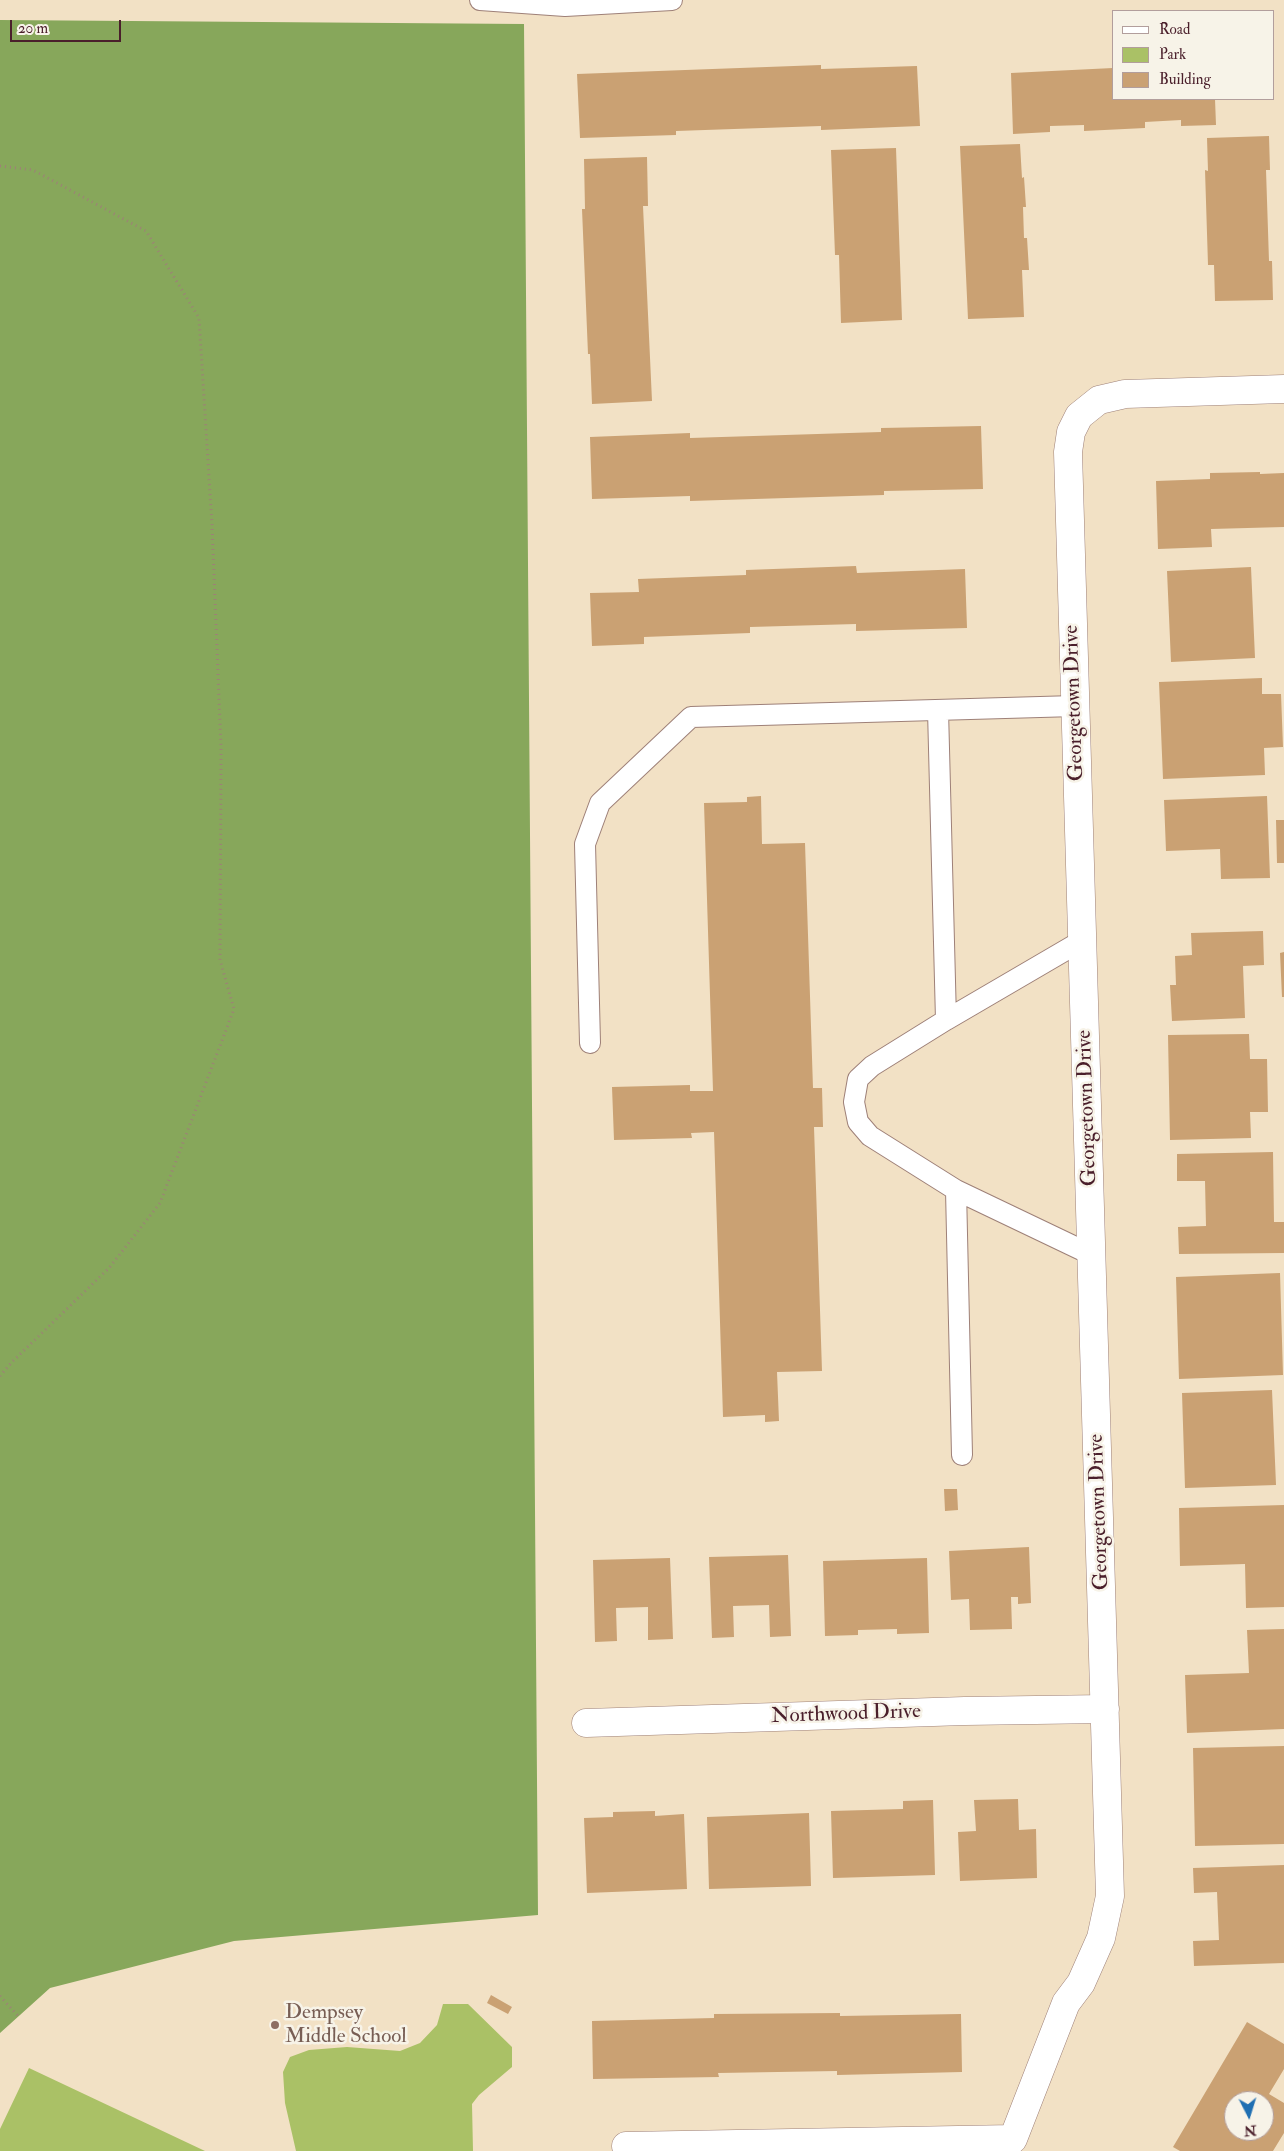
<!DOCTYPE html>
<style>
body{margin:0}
#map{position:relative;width:1284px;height:2151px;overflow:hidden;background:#f2e1c5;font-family:"IM FELL Double Pica",serif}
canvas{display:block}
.legend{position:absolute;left:1112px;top:10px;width:162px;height:90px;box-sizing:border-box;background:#f7f3e8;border:1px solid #b29e9c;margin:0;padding:6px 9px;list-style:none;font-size:15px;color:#4a1f2b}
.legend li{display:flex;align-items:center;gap:10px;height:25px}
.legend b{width:25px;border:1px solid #b29e9c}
.north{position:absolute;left:1224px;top:2091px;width:50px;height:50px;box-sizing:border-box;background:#f7f3e8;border:1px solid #b29e9c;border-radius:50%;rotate:175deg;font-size:14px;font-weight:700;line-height:20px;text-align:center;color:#4a1f2b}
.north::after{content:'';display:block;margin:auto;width:18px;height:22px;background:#1f6fb2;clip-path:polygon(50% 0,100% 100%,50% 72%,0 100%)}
.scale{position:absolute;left:10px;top:20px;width:111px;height:22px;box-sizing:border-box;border:2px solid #4a1f2b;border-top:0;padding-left:6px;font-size:15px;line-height:18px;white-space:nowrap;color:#4a1f2b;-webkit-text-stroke:4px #f7f3e8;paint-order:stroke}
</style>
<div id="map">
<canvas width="1284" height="2151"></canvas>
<ul class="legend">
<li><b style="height:6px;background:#fff"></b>Road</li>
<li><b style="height:14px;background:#aac166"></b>Park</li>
<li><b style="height:14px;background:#caa173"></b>Building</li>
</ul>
<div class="north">N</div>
<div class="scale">20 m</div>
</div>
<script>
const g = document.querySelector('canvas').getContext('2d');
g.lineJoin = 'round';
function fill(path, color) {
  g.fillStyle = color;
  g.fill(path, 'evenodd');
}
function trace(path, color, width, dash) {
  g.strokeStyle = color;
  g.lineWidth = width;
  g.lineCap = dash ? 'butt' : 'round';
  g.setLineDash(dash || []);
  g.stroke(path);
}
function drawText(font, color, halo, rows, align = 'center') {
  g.font = font + ' "IM FELL Double Pica",serif';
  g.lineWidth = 5;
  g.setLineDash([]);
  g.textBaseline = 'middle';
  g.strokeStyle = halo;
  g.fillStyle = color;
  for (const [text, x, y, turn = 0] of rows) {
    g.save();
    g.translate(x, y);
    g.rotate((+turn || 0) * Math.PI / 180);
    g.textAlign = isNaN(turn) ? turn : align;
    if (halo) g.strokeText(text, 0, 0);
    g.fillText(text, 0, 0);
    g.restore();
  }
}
const green = new Path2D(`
 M443,2004H468L512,2047V2067L479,2095L472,2104L473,2151H296L285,2103L283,2072L290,2057L309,2050L347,2047L400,2051L420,2043L437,2025Z
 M29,2068L205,2151H0V2129Z`);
const forest = new Path2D(`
 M0,20L524,24L538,1915L234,1941L50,1988L0,2033Z`);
const building = new Path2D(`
 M821,65V69L917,66L920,126L821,130V126L676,131V135L580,138L577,74Z
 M1113,68V99H1215L1216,125L1181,126V120L1145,122V128L1084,131V125L1050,126V132L1013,134L1011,73Z
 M1269,136L1270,170H1266L1269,261H1272L1273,300L1215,301L1214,265H1208L1205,170L1208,171L1207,138Z
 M1020,144L1022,178L1024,177L1026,207H1023L1024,238H1027L1029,270H1022L1024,317L968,319L960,146Z
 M896,148L902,320L841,323L839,255H835L831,150Z
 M647,157L648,206H643L652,401L592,404L590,354H588L582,209H585L584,159Z
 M981,426L983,489L884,491V495L690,501V496L592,499L590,437L690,433V438L881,432V428Z
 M1260,472V474L1284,473V527L1211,529L1212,547L1158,549L1156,481L1210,479V473Z
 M856,566L857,573L965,569L967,628L856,631V624L750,627V633L644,637V644L592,646L590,593L639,592L638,579L746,575V570Z
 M1251,567L1255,658L1171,662L1167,571Z
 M1262,678V694H1281L1283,747L1264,748L1265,775L1163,779L1159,682Z
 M761,796L762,844L805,843L813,1088H822L823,1127H814L822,1371L777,1372L779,1421L765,1422V1415L723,1417L714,1132L691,1133L692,1138L614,1140L612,1087L690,1085V1091H713L704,803L747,802V797Z
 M1267,796L1270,878L1221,879L1220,849L1166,851L1164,800Z
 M1276,820H1284V863H1277Z
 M1263,931L1264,965L1243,966L1245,1018L1172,1021L1170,985H1176L1175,956L1192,955L1191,933Z
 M1284,952V997H1282L1280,953Z
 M1249,1034L1250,1059H1267L1268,1112H1250L1251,1138L1170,1140L1168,1035Z
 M1273,1152L1274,1222H1284V1253L1179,1254L1178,1227L1206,1226L1205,1181H1177V1154Z
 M1280,1273L1283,1375L1179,1379L1176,1277Z
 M1272,1390L1276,1485L1185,1488L1182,1393Z
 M944,1489H957L958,1510L945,1511Z
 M1284,1505V1607L1246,1608L1245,1564L1180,1566L1179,1508Z
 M1029,1547L1031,1603L1018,1604V1597H1011L1012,1629L970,1630L969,1599L951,1600L949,1551Z
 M788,1555L791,1636L770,1637L769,1605L733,1606L734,1637L712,1638L709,1557Z
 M670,1558L673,1639L648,1640V1607L616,1608L617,1641L595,1642L593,1560Z
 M927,1558L929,1633L897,1634V1629L858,1630V1635L825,1636L823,1561Z
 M1284,1629V1729L1187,1733L1185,1675L1249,1673L1247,1630Z
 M1284,1746V1844L1195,1846L1193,1748Z
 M1018,1799L1019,1830L1036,1829L1037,1878L960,1881L958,1832L976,1831L974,1800Z
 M933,1800L935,1875L833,1878L831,1811L903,1809V1801Z
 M655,1811V1816L684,1814L687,1889L587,1893L584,1818L613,1817V1812Z
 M809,1813L811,1886L709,1889L707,1817Z
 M1284,1865V1963L1194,1966L1193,1941L1219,1940L1217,1892L1194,1893L1193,1868Z
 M491,1995L512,2007L508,2014L487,2003Z
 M840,2013V2016L961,2014L962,2072L837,2075V2071L718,2073L719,2077L593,2079L592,2021L714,2018V2014Z
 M1247,2022L1284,2044V2069L1269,2094L1284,2103V2133L1273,2151H1180L1173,2147ZM1234,2101H1264V2131H1234Z`);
const path = new Path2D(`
 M0,166L33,170L146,231L199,318L212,525L221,747L220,960L234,1009L160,1203L109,1268L11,1363L0,1376
 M0,1996L18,2016`);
const service = new Path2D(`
 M480,0L565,6L672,0
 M938,710L946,1020
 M1083,940L946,1020L872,1066L858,1079L854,1102L858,1122L870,1136L956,1190L1092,1255
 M590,1043L585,844L600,803L691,717L1075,706
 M956,1190L962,1455`);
const minor = new Path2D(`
 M586,1723L965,1711L1105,1709
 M626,2146L1013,2139L1066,2003L1081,1983L1101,1938L1110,1896L1068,452L1071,432L1079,416L1099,400L1125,394L1284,389`);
const markers = [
 [275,2025,5,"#8d6e63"]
];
const streetNames = [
 ["Georgetown Drive",1075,703,-92],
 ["Georgetown Drive",1088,1108,-92],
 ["Georgetown Drive",1100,1512,-92],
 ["Northwood Drive",846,1715,-2]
];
const educationNames = [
 ["Dempsey",285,2013],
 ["Middle School",285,2037]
];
fill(green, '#aac166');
fill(forest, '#87a75b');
fill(building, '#caa173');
trace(service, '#9e8078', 22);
trace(minor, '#9e8078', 29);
trace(path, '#9e8078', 3, [1, 4]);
trace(service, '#fff', 20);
trace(minor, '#fff', 28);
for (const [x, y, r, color] of markers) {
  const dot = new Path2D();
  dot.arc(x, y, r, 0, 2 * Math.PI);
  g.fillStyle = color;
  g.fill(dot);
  trace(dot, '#f7f3e8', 2);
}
drawText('21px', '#4a1f2b', '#f7f3e8', streetNames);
drawText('21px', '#785e54', '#f7f3e8', educationNames, 'left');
</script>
